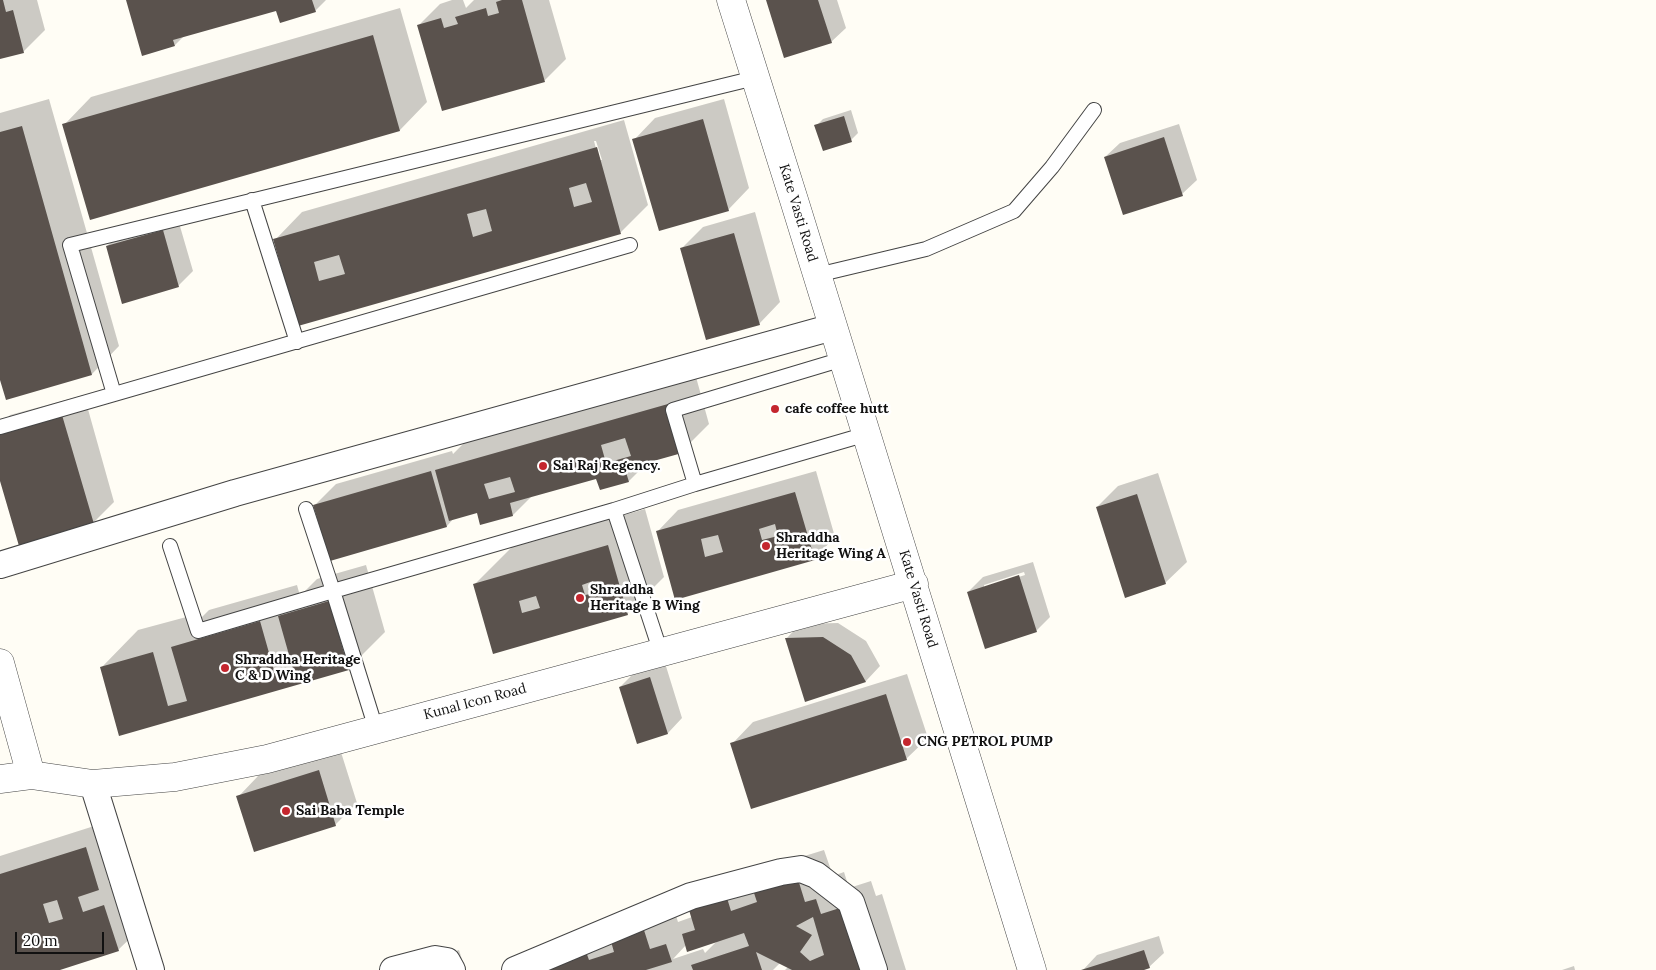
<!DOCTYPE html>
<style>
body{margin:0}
#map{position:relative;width:1656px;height:970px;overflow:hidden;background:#fffdf5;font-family:Lora,serif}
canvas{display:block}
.scale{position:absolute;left:15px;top:932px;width:89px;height:22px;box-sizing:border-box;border:2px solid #111;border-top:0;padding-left:6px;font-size:15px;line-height:18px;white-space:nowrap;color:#111;-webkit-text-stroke:4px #fff;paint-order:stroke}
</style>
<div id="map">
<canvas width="1656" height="970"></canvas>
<div class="scale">20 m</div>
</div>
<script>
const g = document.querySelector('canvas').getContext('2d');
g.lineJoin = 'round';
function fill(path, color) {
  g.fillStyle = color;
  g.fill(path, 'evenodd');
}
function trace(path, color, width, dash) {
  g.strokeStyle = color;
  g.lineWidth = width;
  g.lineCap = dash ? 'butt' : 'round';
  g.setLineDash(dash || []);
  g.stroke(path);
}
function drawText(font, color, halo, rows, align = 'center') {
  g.font = font + ' Lora,serif';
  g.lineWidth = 5;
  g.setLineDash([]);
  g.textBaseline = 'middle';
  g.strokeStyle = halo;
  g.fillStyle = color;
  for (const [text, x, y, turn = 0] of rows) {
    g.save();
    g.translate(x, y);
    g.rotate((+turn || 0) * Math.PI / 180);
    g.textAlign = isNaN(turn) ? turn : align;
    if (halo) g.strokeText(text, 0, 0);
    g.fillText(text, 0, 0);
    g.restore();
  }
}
const shadow = new Path2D(`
 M0,0H37L45,30L23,52L0,58Z
 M127,0H326L315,11L277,9L185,35L175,45Z
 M452,0H463L466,8L474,0H549L566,59L545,80L443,110L419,25L440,4Z
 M767,0H837L846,28L831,42Z
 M400,8L427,102L400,130L91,219L64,125L91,97Z
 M49,99L119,346L92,374L0,375V113Z
 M724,99L749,188L728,210L634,140L655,118Z
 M851,110L858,133L851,140L816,126L823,119Z
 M624,120L648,205L621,232L299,324L275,240L302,212ZM594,141H596L602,160H599Z
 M1179,124L1197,180L1182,194L1105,157L1120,143Z
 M755,212L780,302L759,324L681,249L703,227Z
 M177,216L193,271L178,286L107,246L122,231Z
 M696,377L709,424L681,452L649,461L629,481L597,477L532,496L513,515L478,511L454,518L447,526L315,505L336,484L452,451L453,454L464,443Z
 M84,395L114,502L93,523L0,476V425L10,415Z
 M816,471L835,537L814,559L676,598L657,532L678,510Z
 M1158,473L1187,562L1165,583L1097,507L1118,486Z
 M645,509L664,577L627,614L494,652L475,584L512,547Z
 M1033,562L1050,617L1036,631L968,592L983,577ZM1024,572L1025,575L984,588V585Z
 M366,565L385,632L348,669L120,734L101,668L138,630L190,616L193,626L209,610L297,585L300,596L317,579Z
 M838,623L866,641L880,666L866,681L806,700L786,639L800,624Z
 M665,663L682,718L668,733L638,742L620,687L635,672Z
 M907,674L928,738L906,759L732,744L753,722Z
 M340,749L357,803L335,825L238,797L259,775Z
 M113,820L126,862L108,880L110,885L131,878L146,923L118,950L55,970H0V856Z
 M824,850L833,876L844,872L849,888L871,881L876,896L882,894L906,970H785L788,967L780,963L773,970H548L671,900L678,922L692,917L782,863ZM717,941L705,953L703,949L673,959L686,945Z
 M1159,936L1164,953L1149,967L1140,970H1083L1097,955Z
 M459,950L465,969L396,970Z
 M1574,966L1575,970H1562Z`);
const building = new Path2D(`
 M0,0H3L6,12L13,10L24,53L0,59Z
 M126,0H312L316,12L280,23L276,11L173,40L175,46L142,56Z
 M502,0H522L545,82L442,111L417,25L441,18L444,28L458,24L455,17L486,8L488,16L499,13L496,2Z
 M766,0H818L832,43L784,58Z
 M373,35L400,131L90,220L62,124Z
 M844,116L852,142L823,151L814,125Z
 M703,119L729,211L659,231L632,139Z
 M22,126L92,375L6,400L0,380V132Z
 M1164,137L1183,196L1123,215L1104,157Z
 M597,147L621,234L298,326L273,239ZM586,183L592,202L574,207L569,188ZM486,209L492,231L473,237L467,214ZM339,255L345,274L319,281L314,262Z
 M163,230L179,287L122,304L106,246Z
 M734,233L760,325L706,340L680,248Z
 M668,404L682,453L625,469L629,482L600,490L596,479L510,503L513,516L480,525L477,513L449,521L435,470ZM625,438L631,456L606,463L601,445ZM510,477L515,492L489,499L484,484Z
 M62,415L94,524L19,546L0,481V433Z
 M431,471L447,527L330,561L313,505Z
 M795,492L815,560L675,600L656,531ZM775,524L778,536L762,540L759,529ZM718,535L723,552L705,557L701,539Z
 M1137,494L1166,584L1125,598L1096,507Z
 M608,545L628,615L493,654L473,584ZM593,581L596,593L585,595L582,585ZM536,596L540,608L522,613L519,601Z
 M1019,575L1037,632L985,649L967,592Z
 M329,601L349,670L119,736L100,667L153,652L168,706L187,701L171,647L260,621L275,674L293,669L278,616Z
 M823,637L851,655L866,682L805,702L785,638Z
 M650,677L668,734L637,744L619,687Z
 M886,694L907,760L751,809L730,743Z
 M319,770L336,826L254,852L236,796Z
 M86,847L99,890L78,897L83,912L104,905L119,951L60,970H0V874ZM57,900L63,919L49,923L43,904Z
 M797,876L805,902L816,899L821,914L843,907L870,970H792L756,952L762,970H693L691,965L749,946L744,933L687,952L682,934L695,930L689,910L727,898L731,911L757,902L753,890ZM813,917L824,955L810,961L800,952L812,935L796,926Z
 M643,927L650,949L666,944L672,962L646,970H547L584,946L589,960L614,952L610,938Z
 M1144,950L1150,968L1144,970H1081Z`);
const service = new Path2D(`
 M252,200L297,342
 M817,275L926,249L1014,211L1052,167L1094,110
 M114,394L70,245L755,78
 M0,427L630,245
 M695,484L673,410L843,359
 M306,509L333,591L614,510L695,484L867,434
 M614,510L661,653
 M170,546L198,631L333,591L376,729`);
const minor = new Path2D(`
 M0,565L235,493L833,327
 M93,784L151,970
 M393,970L435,959L447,961L452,970
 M515,970L691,896L781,872L801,869L816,875L851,902L874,970`);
const tertiary = new Path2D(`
 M731,0L794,200L1032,970
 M0,663L31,775
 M0,779L31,775L93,784L175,777L267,759L914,584`);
const markers = [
 [775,409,5,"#c4262e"],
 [543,466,5,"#c4262e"],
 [766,546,5,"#c4262e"],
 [580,598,5,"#c4262e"],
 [225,668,5,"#c4262e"],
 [907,742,5,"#c4262e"],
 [286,811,5,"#c4262e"]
];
const streetNames = [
 ["Kate Vasti Road",798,213,73],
 ["Kate Vasti Road",918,599,73],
 ["Kunal Icon Road",475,702,-15]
];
const poiNames = [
 ["cafe coffee hutt",785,409],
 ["Sai Raj Regency.",553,466],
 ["Shraddha",776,538],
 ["Heritage Wing A",776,554],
 ["Shraddha",590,590],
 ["Heritage B Wing",590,606],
 ["Shraddha Heritage",235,660],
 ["C & D Wing",235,676],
 ["CNG PETROL PUMP",917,742],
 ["Sai Baba Temple",296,811]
];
fill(shadow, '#0003');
fill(building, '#5a524d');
trace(service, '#444', 16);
trace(minor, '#444', 28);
trace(tertiary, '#444', 29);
trace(service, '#fff', 14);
trace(minor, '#fff', 26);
trace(tertiary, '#fff', 28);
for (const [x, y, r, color] of markers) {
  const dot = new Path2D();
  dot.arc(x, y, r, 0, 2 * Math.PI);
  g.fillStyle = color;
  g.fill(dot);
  trace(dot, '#fff', 2);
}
drawText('14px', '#111', '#fff', streetNames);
drawText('bold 14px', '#111', '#fff', poiNames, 'left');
</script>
